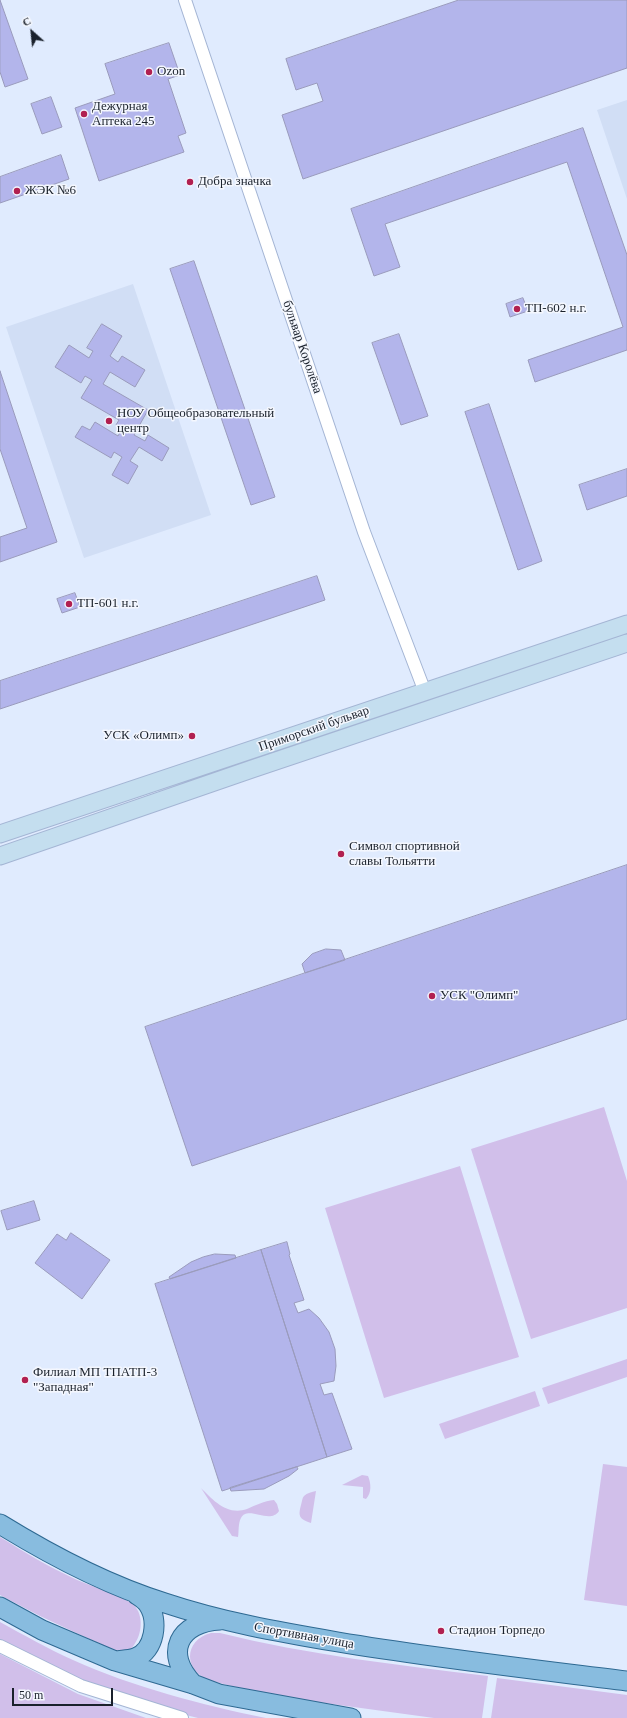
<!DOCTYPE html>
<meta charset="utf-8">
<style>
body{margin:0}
#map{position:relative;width:627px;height:1718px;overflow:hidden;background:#e0ebfe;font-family:Georgia,serif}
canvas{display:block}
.north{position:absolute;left:12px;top:12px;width:40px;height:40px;-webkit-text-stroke:3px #f4f7fe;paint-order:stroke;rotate:333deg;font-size:11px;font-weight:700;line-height:16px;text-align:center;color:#1a212c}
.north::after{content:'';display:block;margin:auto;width:14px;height:18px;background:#1a212c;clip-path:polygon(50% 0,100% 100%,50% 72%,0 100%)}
.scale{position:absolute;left:12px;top:1688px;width:101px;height:18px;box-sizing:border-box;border:2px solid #1a212c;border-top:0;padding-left:5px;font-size:12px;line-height:14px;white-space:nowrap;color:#1a212c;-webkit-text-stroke:3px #f4f7fe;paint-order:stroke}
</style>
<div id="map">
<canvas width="627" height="1718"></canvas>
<div class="north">С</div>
<div class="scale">50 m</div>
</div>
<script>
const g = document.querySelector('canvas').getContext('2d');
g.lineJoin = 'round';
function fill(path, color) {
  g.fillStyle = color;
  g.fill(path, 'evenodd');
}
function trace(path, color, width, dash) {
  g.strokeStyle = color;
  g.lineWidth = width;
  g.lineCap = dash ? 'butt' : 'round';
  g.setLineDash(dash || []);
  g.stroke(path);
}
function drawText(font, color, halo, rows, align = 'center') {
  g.font = font + ' Georgia,serif';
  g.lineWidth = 3;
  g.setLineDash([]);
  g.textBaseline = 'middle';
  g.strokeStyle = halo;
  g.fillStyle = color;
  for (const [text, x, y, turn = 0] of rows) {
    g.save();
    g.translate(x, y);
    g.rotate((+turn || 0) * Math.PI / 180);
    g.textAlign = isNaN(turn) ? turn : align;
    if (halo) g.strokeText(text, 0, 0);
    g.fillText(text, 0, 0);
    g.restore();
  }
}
const built = new Path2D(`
 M627,100V199L597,110Z
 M133,284L211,515L84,558L6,327Z`);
const green = new Path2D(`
 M604,1107L627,1181V1308L531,1339L471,1149Z
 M460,1166L519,1357L384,1398L325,1208Z
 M627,1359V1377L548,1404L542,1388Z
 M535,1391L540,1406L445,1439L439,1424Z
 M603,1464L627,1467V1606L584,1600Z
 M362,1475L368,1476C371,1483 372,1493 366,1499L363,1498V1487L342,1485Z
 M201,1488C213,1500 227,1516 247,1509C256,1505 264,1501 274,1500L277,1504L279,1511C270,1525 248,1505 241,1518C238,1523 239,1532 238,1537L232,1536Z
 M316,1491L311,1523C299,1519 298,1516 301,1505C302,1502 302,1498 304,1496C307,1493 312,1492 316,1491Z
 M0,1537C24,1552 49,1567 75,1579C88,1585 125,1597 134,1605C144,1616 142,1634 134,1645C129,1652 123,1653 115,1651L40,1616L0,1595Z
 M0,1622C24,1635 48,1649 73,1660C133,1687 202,1705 266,1718H198L190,1716L128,1698L87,1682L0,1641Z
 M211,1633H220C308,1655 398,1665 488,1676L482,1718H434L317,1702L261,1693L211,1681C183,1672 183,1640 211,1633Z
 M0,1654L78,1694L146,1718H0Z
 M497,1678L627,1695V1718H491Z`);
const building = new Path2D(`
 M0,0L28,79L5,87L0,72Z
 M459,0H627V68L303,179L282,115L323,101L317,83L296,90L286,59Z
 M169,43L180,75L168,79L186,133L178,136L184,152L99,181L75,108L115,94L105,64Z
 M51,97L62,127L42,134L31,104Z
 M583,128L627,255V350L535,382L528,360L623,327L567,162L385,224L400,267L374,276L351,209Z
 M61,155L69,179L0,203V177Z
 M194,261L275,497L251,505L170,269Z
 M523,298L528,311L510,317L506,304Z
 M102,324L122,336L110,356L118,362L122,356L145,370L135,387L110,372L103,384L148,410L134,435L145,441L148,435L169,448L162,461L139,447L130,461L138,466L128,484L112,475L122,457L114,452L111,458L75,437L82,426L90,430L95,422L118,436L122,429L116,425L119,420L81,398L92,380L85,376L81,383L55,367L69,345L89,358L93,351L87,348Z
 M399,334L428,416L401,425L372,343Z
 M0,371L57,542L0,562V537L27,528L0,449Z
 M489,404L542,561L518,570L465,412Z
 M627,469V496L587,510L579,485Z
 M317,576L325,600L0,709V681Z
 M75,593L80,607L62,613L57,599Z
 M627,865V1019L192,1166L145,1027Z
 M326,949L341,950L345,960L305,973L302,964L312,954Z
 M34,1201L40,1220L7,1230L1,1211Z
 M71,1233L110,1260L82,1299L35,1263L57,1234L66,1240Z
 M287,1242L290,1254L289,1255L304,1300L294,1303L298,1313L309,1309L319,1318L329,1332L335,1349L336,1366L334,1381L320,1384L324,1395L332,1393L352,1449L327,1457L261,1250Z
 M261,1250L327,1457L222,1491L155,1284Z
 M215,1254L235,1255L236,1258L170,1279L169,1277L191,1262L203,1257Z
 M297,1467L298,1469L289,1476L264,1489L231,1491L230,1488Z`);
const minor = new Path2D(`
 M185,0L364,532L425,692
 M0,1646L81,1686L182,1718`);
const secondary = new Path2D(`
 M0,834L627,624
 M0,856L252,769L627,643`);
const primary = new Path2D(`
 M0,1524C52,1556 107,1585 165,1603C222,1622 279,1632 338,1642C434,1658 531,1669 627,1681
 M0,1607L42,1630L115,1661L193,1684L219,1694L351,1718
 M116,1661C122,1660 129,1660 135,1658C155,1651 159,1620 148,1604C145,1600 140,1597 136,1594
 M193,1684C163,1653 179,1622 220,1620`);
const markers = [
 [149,72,4,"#b12050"],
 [84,114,4,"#b12050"],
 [190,182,4,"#b12050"],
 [17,191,4,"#b12050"],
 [517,309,4,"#b12050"],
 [109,421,4,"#b12050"],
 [69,604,4,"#b12050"],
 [192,736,4,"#b12050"],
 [341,854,4,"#b12050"],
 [432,996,4,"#b12050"],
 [25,1380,4,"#b12050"],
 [441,1631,4,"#b12050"]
];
const poiNames = [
 ["Ozon",157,72],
 ["Дежурная",92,107],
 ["Аптека 245",92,122],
 ["Добра значка",198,182],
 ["ЖЭК №6",25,191],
 ["ТП-602 н.г.",525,309],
 ["НОУ Общеобразовательный",117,414],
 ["центр",117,429],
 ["ТП-601 н.г.",77,604],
 ["УСК «Олимп»",184,736,"right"],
 ["Символ спортивной",349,847],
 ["славы Тольятти",349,862],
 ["УСК \"Олимп\"",440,996],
 ["Филиал МП ТПАТП-3",33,1373],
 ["\"Западная\"",33,1388],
 ["Стадион Торпедо",449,1631]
];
const streetNames = [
 ["бульвар Королёва",302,347,71],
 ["Приморский бульвар",314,729,-19],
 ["Спортивная улица",304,1636,10]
];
fill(built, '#d1def5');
fill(green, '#d1bfea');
fill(building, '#b3b5eb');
trace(building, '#9a9bbc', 1);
trace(minor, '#a4b5d4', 14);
trace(secondary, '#a4b5d4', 19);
trace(primary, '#2e6992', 21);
trace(minor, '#fff', 12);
trace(secondary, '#c4deef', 17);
trace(primary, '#88bcdf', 19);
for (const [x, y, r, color] of markers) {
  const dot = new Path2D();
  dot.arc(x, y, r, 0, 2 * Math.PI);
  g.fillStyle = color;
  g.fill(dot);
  trace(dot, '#f4f7fe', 1.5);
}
drawText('13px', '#1a212c', '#f4f7fe', poiNames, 'left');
drawText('13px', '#1a212c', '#f4f7fe', streetNames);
</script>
